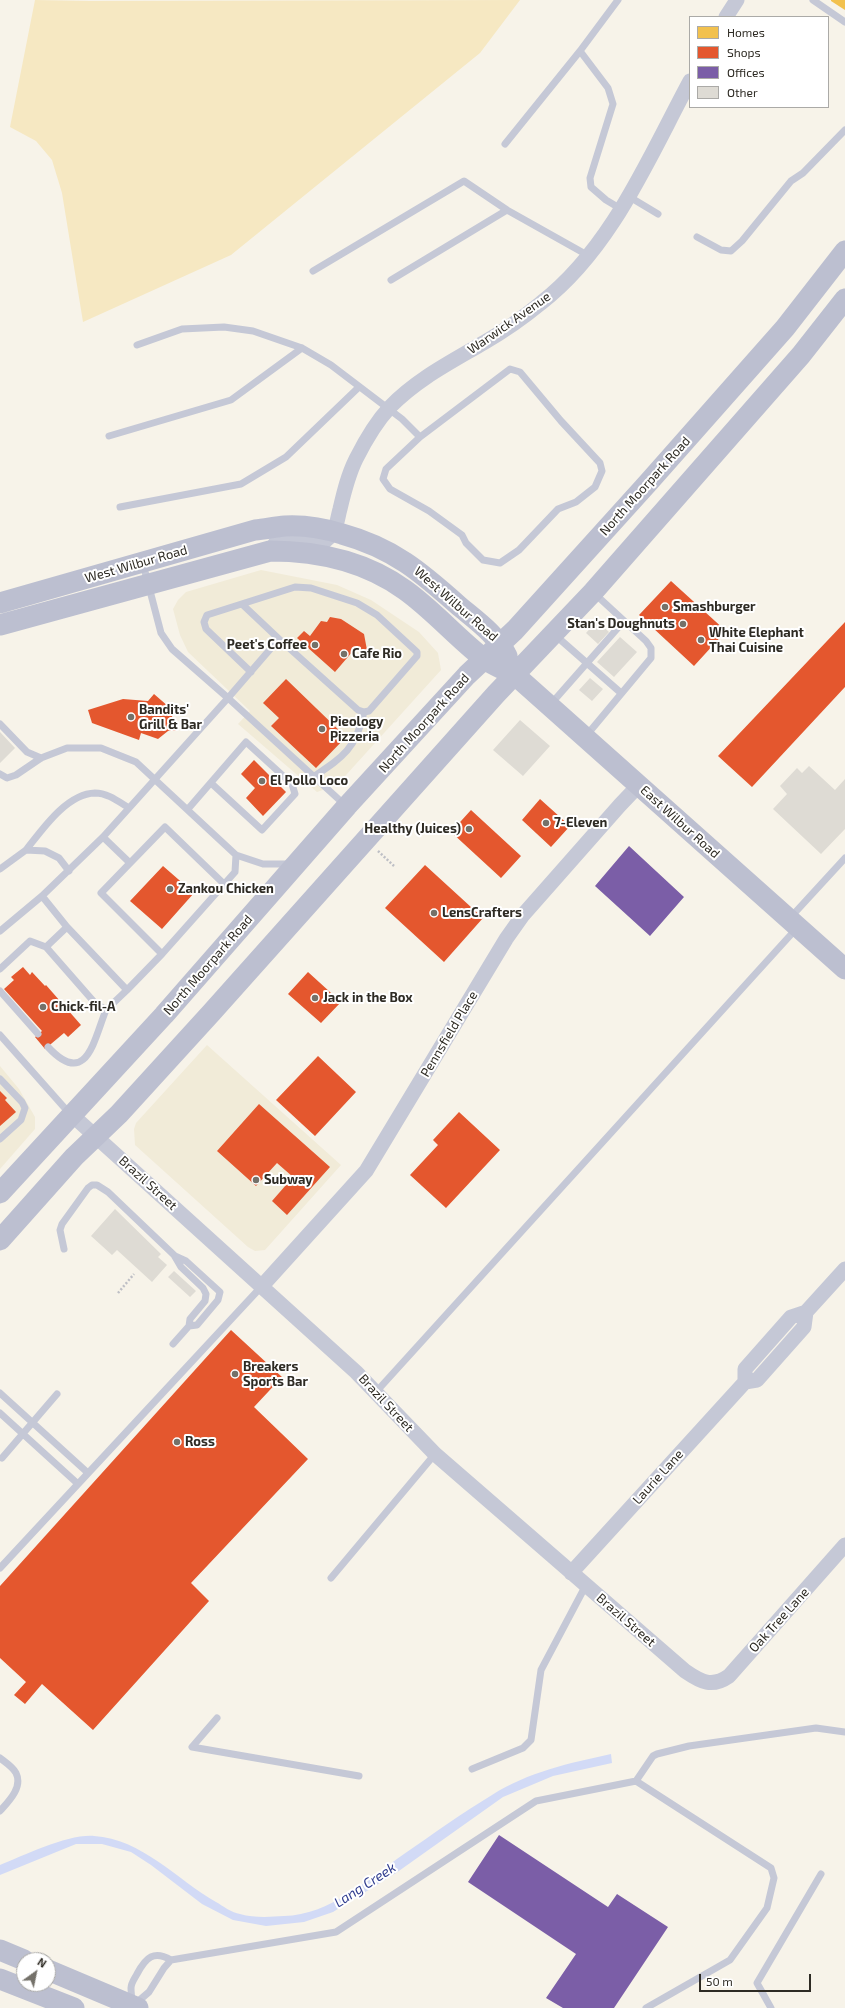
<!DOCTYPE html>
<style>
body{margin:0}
#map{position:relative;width:845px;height:2008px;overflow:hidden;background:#f7f3e9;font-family:"Exo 2",sans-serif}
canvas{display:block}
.legend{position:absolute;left:689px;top:16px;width:140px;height:92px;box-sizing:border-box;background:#fff;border:1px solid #abaaa7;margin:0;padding:5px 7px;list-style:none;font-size:12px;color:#2e2b24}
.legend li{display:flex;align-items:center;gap:8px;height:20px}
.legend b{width:20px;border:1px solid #abaaa7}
.north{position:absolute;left:16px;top:1952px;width:40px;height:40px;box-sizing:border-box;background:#fff;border:1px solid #abaaa7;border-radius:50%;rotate:33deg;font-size:11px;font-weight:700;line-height:16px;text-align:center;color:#2e2b24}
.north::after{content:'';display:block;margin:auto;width:14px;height:18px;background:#747169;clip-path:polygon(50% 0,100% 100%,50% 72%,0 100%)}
.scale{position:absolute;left:699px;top:1974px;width:112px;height:18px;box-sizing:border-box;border:2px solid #2e2b24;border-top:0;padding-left:5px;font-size:12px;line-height:14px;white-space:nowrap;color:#2e2b24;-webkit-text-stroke:3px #fff;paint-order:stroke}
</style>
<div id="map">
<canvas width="845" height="2008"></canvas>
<ul class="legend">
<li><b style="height:11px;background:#f2c14e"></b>Homes</li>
<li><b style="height:11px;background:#e4572e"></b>Shops</li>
<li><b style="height:11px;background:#7b5ea7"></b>Offices</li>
<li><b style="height:11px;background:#dedbd4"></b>Other</li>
</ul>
<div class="north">N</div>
<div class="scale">50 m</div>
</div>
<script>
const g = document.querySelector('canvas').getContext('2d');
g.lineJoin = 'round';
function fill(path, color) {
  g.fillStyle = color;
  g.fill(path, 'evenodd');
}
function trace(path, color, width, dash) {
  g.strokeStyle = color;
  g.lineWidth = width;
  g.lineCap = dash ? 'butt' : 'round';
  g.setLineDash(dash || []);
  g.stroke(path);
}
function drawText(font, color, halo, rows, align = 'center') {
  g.font = font + ' "Exo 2",sans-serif';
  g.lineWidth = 4;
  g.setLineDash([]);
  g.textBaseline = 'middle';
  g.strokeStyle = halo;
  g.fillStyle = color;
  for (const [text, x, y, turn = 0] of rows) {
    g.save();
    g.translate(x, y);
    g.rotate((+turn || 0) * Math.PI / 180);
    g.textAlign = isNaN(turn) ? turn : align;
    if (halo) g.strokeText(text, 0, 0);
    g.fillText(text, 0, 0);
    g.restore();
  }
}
const built = new Path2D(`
 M261,570L337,585L371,600L419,632L438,653L441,670L337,785L317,792L238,724L250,711L188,652L180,635L173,609L178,600L186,592Z
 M207,1045L341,1165L265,1250L255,1251L248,1247L135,1145L134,1129L136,1123Z
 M0,1066L19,1089L35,1117V1129L0,1169Z`);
const green = new Path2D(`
 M35,0L90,1L520,0L480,53L231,255L83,322L62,193L52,160L36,141L10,127Z`);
const water = new Path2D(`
 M611,1754L612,1763L553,1776L503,1797L396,1873L333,1912L304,1922L266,1926L233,1920L202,1904L151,1865L131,1852L102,1844H76L0,1875V1865C25,1855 68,1834 94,1836C142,1839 176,1879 216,1902C223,1906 232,1913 240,1914C254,1918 270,1917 284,1916C330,1915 368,1879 404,1854C433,1834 462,1813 492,1795C528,1772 570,1763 611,1754Z`);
const homes = new Path2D(`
 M831,0H845V10L831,1Z`);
const shops = new Path2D(`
 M671,581L726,631L694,666L639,615Z
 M330,617L341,619L364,634L367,650L353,651L335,672L297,638L304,631L310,636L321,621L327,622Z
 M845,622V687L752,787L718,756Z
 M286,679L346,737L316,768L271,726L279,718L263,703Z
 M154,694L169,707L177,731H168L158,739L141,733L139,740L92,723L88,710L123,699L148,701Z
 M254,760L286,792L263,816L246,798L255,788L241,774Z
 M540,799L570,826L551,847L522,820Z
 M471,810L521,856L501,878L451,832Z
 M425,865L483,918L444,962L385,908Z
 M163,866L194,893L162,929L130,901Z
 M23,967L30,975L32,972L45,986L46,985L81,1025L68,1037L64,1033L45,1049L35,1037L42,1031L4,989L14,980L11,977Z
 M308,972L341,1002L321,1023L288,994Z
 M318,1056L356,1092L315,1136L276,1100Z
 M0,1091L7,1098L5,1100L16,1112L0,1126Z
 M259,1104L330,1167L287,1215L272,1201L293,1177L277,1163L256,1186L217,1151Z
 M459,1112L500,1150L446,1208L410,1175L438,1145L433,1140Z
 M231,1330L282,1377L254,1407L308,1459L191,1583L209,1601L93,1730L42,1684L25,1704L14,1695L26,1682L0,1658V1586Z`);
const offices = new Path2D(`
 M629,846L684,897L650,936L595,886Z
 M499,1835L608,1907L617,1894L668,1927L614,2008H563L546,1998L576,1954L468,1882Z`);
const building = new Path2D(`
 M597,621L609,632L598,644L586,633Z
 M620,637L637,652L614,677L597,662Z
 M590,678L603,689L592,701L579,690Z
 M520,720L550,746L523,776L493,750Z
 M0,732L15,748L0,763Z
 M809,766L835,790L845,779V829L821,854L773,809L787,794L780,786L797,768L802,773Z
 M115,1209L161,1254L158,1257L167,1265L152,1282L117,1250L112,1255L91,1236Z
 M174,1271L196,1291L190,1297L168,1277Z`);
const path = new Path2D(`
 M378,851L394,866
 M118,1293L134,1274`);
const lane = new Path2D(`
 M813,0L845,22
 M580,51L608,88L613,104L590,178L591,187L606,200L621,209
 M505,144L580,51L618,0
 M628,196L658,214
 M697,237L721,250L731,251L742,241L791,181L803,173L845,130
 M313,271L464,181L507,210L589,256
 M391,280L507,210
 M137,345L182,329L224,327L253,331L302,348L331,365L402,419L420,437
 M510,369L520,372L561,421L600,463L602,471L595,487L576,502L558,509L519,550L500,563L483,560L466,543L462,535L429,511L390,489L383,479L386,469L420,437Z
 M109,436L231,400L302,348
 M120,507L241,484L286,457L359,387
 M243,605L279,639
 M555,635L621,693
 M251,672L206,629L204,622L207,615L295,587L311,588L357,603L377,615L417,652V656L369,711L364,712L358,710L279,639L228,698L346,806
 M550,705L624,621
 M0,724L27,752L41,758
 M586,736L651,658V648L646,641L595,594
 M0,774L7,778L16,775L41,758L67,748H101L136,762L236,855L235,872L162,954L127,990
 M313,777C343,757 356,749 364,712
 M188,809L246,742L292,784L295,794L262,830L211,783
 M103,837L130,863
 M26,850C42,830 66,794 95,793C108,793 119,802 129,808
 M236,855L263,864H290
 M0,869L26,850L45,851L59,858L69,871
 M790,918L845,858
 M0,931L42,896L103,837L228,698L172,649L161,633L143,564
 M46,947L67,927
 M162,954L101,893L165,827L224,884
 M0,969L30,941L46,947L95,1003L106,1010L127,990L67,927L42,896
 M0,991L38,1034
 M0,1035L70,1114
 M48,1047C87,1089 94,1039 106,1010
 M0,1079L22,1102L25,1108L21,1120L0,1139
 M64,1249L60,1230L62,1224L88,1188L92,1185H97L108,1192L174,1255L181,1267L203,1288L206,1294L205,1301L190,1319L189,1326L173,1344
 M175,1256L186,1261L220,1292L218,1300L197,1325L189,1326
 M376,1392L796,929
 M0,1393L88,1473
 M0,1413L78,1484
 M2,1458L57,1394
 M0,1568L262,1286
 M331,1578L435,1454
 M217,1718L192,1747L359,1776
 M0,1758C5,1762 13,1767 16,1773C23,1787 9,1801 0,1811
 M472,1769L523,1748L531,1740L541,1670L586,1585
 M636,1781L771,1868L774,1878L767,1908L730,1960L646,2008
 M132,2004C132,1999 131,1993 131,1988C131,1983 135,1978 137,1974C146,1957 154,1950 171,1960
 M135,2004L149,1992L164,1968L171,1960L336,1932L536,1801L636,1781L653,1756L657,1754L689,1746L816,1728L845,1732
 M771,2008L757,1983L821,1874`);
const street = new Path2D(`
 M726,17L737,0
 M273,547L276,542C286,541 316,545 322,543C326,541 332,535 334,531C337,525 338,516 340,509C344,492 348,475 356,459C365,441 376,422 390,407C417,379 451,362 485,342C504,331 524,317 541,303C612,248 649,157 690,81
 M72,1115L356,1372L435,1454L685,1671C701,1682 712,1688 729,1676L845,1545
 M262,1286L366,1171L506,939L523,915L620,805L639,785
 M745,1382V1369L791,1317L806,1312L845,1269
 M571,1573L745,1382L757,1380L804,1327L806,1312`);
const secondary = new Path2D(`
 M0,603L255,530C265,529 275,527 285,526C304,525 323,528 342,534C393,548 421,572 459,606C477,621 497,635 507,656
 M0,625L270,551C319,551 365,561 405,590C433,610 456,637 483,658C492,665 505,670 515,675L845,969
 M0,1193L164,1015L347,806L467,675L515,630L647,484L785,328L845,251
 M0,1240L74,1157L119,1114L212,1012L496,694L593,592L801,355L845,299
 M0,1950L24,1960
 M48,1970L138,2008
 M0,1979L74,2008`);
const markers = [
 [665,607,4,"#747169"],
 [683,624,4,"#747169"],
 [701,640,4,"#747169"],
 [315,645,4,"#747169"],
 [344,654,4,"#747169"],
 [131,717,4,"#747169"],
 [322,729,4,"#747169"],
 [262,781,4,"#747169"],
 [546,823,4,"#747169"],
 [469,829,4,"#747169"],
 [170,889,4,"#747169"],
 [434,913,4,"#747169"],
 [315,998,4,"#747169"],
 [43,1007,4,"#747169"],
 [256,1180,4,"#747169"],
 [235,1374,4,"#747169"],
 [177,1442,4,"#747169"]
];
const streetNames = [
 ["Warwick Avenue",509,323,-35],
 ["North Moorpark Road",645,486,-48],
 ["West Wilbur Road",136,564,-16],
 ["West Wilbur Road",456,604,41],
 ["North Moorpark Road",424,723,-48],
 ["East Wilbur Road",680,822,42],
 ["North Moorpark Road",208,965,-49],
 ["Pennsfield Place",449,1034,-59],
 ["Brazil Street",148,1183,42],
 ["Brazil Street",386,1403,47],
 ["Laurie Lane",658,1477,-48],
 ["Brazil Street",626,1620,41],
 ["Oak Tree Lane",779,1620,-48]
];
const poiNames = [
 ["Smashburger",673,607],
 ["Stan's Doughnuts",675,624,"right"],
 ["White Elephant",709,633],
 ["Thai Cuisine",709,648],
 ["Peet's Coffee",307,645,"right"],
 ["Cafe Rio",352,654],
 ["Bandits'",139,710],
 ["Grill & Bar",139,725],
 ["Pieology",330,722],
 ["Pizzeria",330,737],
 ["El Pollo Loco",270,781],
 ["7-Eleven",554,823],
 ["Healthy (Juices)",461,829,"right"],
 ["Zankou Chicken",178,889],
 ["LensCrafters",442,913],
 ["Jack in the Box",323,998],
 ["Chick-fil-A",51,1007],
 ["Subway",264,1180],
 ["Breakers",243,1367],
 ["Sports Bar",243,1382],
 ["Ross",185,1442]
];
const waterNames = [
 ["Lang Creek",365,1885,-33]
];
fill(built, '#f1ebd8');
fill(green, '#f6e8c2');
fill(water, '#d2daf6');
fill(homes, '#f2c14e');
fill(shops, '#e4572e');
fill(offices, '#7b5ea7');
fill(building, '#dedbd4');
trace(path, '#bebfc5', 2.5, [2, 2]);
trace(lane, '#c5c8d6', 7);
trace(street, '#c5c8d6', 15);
trace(secondary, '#bcbfd0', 21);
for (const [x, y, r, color] of markers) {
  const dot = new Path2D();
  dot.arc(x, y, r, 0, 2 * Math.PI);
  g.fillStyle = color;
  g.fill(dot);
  trace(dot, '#fff', 1.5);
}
drawText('13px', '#2e2b24', '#fff', streetNames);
drawText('bold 13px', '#2e2b24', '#fff', poiNames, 'left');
drawText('italic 14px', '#303d8f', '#fff', waterNames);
</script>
